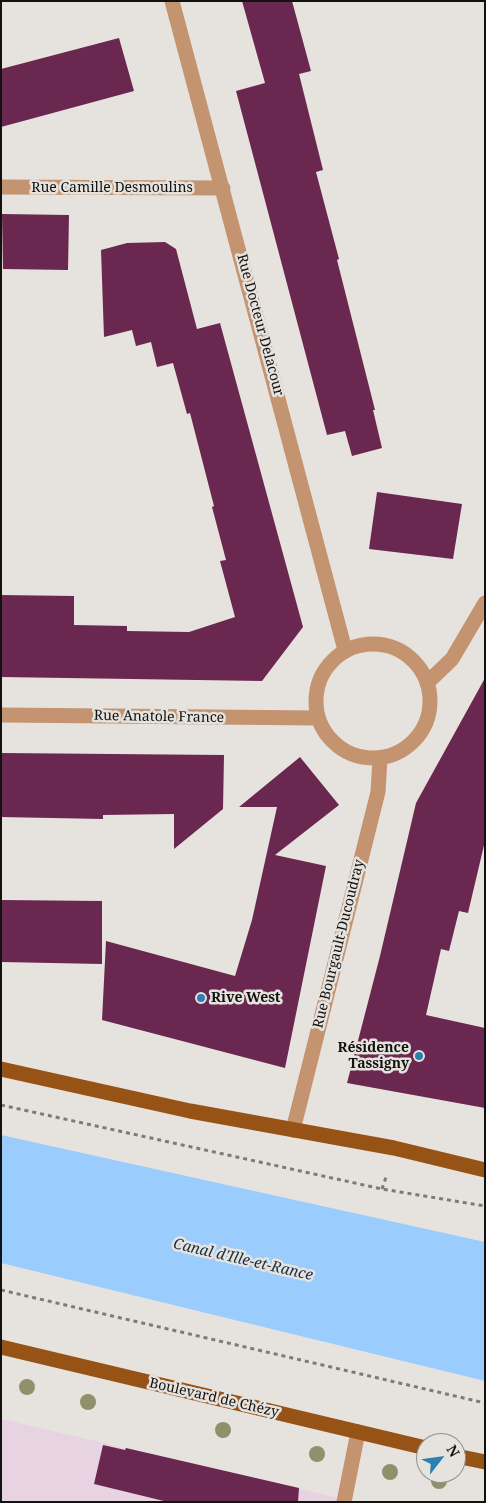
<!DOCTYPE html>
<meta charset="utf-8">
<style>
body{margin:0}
#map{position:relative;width:486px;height:1503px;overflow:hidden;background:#e6e3de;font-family:"Noto Serif",serif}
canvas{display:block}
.frame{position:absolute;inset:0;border:2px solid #131211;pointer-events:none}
.north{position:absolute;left:416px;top:1433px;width:50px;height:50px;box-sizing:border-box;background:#e6e3de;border:1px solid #928f8c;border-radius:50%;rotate:60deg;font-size:14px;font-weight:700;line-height:20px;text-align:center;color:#131211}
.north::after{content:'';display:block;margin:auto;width:18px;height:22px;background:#2d7fb0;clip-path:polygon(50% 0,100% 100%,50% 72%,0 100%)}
</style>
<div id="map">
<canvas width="486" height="1503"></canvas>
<div class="frame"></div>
<div class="north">N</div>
</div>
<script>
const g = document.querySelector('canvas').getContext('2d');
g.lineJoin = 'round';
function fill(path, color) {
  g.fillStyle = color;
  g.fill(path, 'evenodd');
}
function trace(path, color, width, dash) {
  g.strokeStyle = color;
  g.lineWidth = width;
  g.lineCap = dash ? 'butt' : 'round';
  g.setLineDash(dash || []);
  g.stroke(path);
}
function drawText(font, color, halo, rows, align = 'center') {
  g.font = font + ' "Noto Serif",serif';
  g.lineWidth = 5;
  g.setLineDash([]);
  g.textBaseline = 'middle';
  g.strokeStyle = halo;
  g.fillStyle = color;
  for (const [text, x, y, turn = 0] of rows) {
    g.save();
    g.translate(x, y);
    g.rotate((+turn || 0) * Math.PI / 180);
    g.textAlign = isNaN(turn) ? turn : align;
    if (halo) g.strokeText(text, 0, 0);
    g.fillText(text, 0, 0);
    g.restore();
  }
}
const education = new Path2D(`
 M1,1419L262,1480L356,1502H1Z`);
const water = new Path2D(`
 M1,1135L485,1242V1381L1,1263Z`);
const building = new Path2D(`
 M242,1H292L311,71L299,74L323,170L316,172L339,259L337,260L375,410H373L382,448L352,456L345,431L327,435L236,91L265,83Z
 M119,38L134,91L1,127V69Z
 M2,214L69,215L68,270L3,269Z
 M165,242L176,249L197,329L220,323L303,627L262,681L1,677V595L74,596V625L127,626V631L189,632L235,617L220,561L226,560L212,507L214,506L190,413L187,414L173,363L157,367L151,342L136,346L132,330L104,337L101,250L127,243Z
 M377,492L462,504L453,559L369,549Z
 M485,678V841L468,913L459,911L449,951L441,949L426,1015L485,1028V1108L347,1083L380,956L416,803Z
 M1,753L224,755L223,809L174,849V814L103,815V819L1,817Z
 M300,757L339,805L275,855L326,866L285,1068L102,1020L106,941L235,976L252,920L277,807H239Z
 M1,900L102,901V964L1,962Z
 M103,1445L125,1450L126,1448L299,1488L298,1502H168L94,1484Z`);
const path = new Path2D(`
 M1,1105L382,1189L485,1206
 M382,1189L386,1177
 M1,1290L485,1403`);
const service = new Path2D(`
 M344,1502L358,1432`);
const minor = new Path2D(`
 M172,1L345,650
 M1,187L223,188
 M316 701a57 57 0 1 1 114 0a57 57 0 1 1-114 0Z
 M427,683L452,659L485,603
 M1,715L318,718
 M293,1130L378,792L380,758`);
const primary = new Path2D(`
 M1,1069L190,1111L394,1148L485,1170
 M1,1347L426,1448
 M456,1456L485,1462`);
const trees = [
 [27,1387],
 [88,1402],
 [223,1430],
 [317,1454],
 [390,1472],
 [439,1481]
];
const markers = [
 [201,998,5,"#2d7fb0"],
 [419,1056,5,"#2d7fb0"]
];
const streetNames = [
 ["Rue Camille Desmoulins",112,188],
 ["Rue Docteur Delacour",260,325,75],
 ["Rue Anatole France",159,717,1],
 ["Rue Bourgault-Ducoudray",339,944,-76],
 ["Boulevard de Chézy",214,1398,13]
];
const poiNames = [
 ["Rive West",211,998],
 ["Résidence",409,1048,"right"],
 ["Tassigny",409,1064,"right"]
];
const waterNames = [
 ["Canal d'Ille-et-Rance",243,1260,13]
];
fill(education, '#e7d3e2');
fill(water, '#9acdfd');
fill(building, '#6a2750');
trace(path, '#7d7b78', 3, [4, 4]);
trace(service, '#c49471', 15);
trace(minor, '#c49471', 15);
trace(primary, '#975316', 15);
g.fillStyle = '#90906a';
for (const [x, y] of trees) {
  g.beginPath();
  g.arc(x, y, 8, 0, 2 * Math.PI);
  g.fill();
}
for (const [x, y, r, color] of markers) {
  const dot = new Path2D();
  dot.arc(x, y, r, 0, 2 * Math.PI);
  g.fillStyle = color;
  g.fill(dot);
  trace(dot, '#e6e3de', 2);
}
drawText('14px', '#131211', '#e6e3de', streetNames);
drawText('bold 14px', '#131211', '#e6e3de', poiNames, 'left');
drawText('italic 15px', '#142f47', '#e6e3de', waterNames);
</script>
